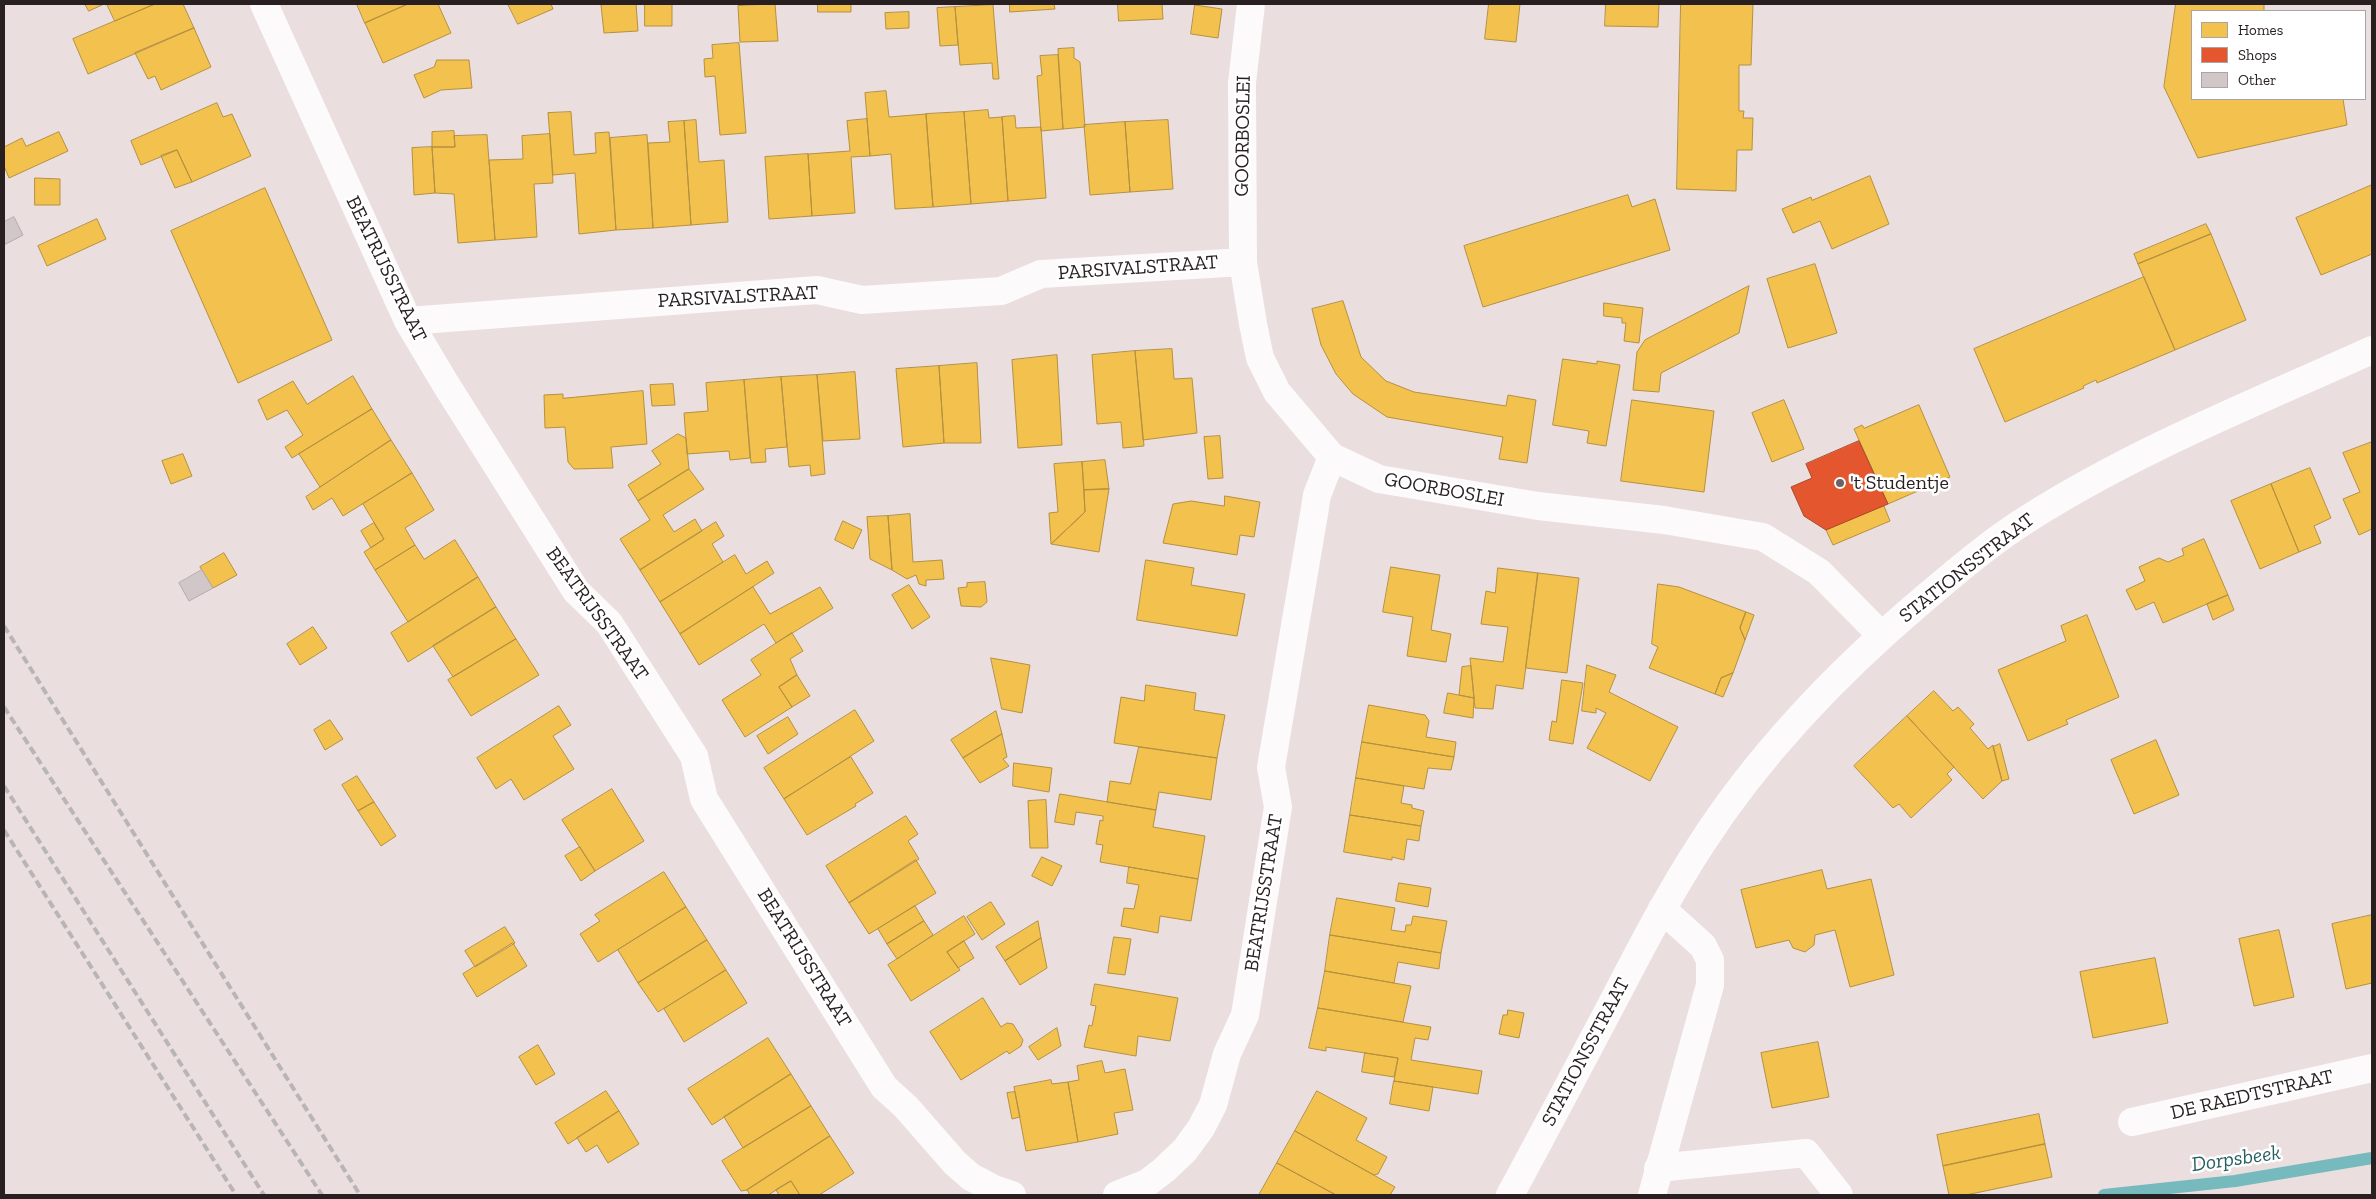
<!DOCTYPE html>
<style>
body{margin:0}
#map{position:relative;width:2376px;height:1199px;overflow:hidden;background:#eadedf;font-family:"Zilla Slab",serif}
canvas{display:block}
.frame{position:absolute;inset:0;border:5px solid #281f21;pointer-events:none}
.legend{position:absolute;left:2191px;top:10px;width:175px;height:90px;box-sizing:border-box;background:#fff;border:1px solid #a9a5a6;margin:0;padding:6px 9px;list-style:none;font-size:15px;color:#281f21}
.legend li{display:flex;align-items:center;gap:10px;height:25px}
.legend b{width:25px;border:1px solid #a9a5a6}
</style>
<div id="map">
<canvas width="2376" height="1199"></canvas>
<div class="frame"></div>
<ul class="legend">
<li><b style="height:14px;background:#f2c14e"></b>Homes</li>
<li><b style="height:14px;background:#e4572e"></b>Shops</li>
<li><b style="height:14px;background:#d1c7c8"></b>Other</li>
</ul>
</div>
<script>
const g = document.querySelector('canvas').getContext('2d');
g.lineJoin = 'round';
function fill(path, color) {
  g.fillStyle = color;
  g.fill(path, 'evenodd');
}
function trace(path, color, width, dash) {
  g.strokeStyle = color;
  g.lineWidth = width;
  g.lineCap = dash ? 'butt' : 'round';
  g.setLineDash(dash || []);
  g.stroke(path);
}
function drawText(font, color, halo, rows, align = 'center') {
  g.font = font + ' "Zilla Slab",serif';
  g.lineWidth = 5;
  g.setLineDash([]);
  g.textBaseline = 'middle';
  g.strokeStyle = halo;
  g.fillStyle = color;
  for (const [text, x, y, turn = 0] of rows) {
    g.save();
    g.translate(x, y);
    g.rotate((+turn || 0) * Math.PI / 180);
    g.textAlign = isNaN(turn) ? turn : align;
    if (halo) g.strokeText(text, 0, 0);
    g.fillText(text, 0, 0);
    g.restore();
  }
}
const homes = new Path2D(`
 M85,4H104L89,11Z
 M107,4H155L115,21Z
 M155,4H183L194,28L88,74L73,39Z
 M357,4H408L365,23Z
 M408,4H438L451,33L383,63L365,23Z
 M508,4H551L553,9L518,24Z
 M636,4L638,31L604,33L601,5Z
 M645,4H672V26H645Z
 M775,4L778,41L740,42L738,6Z
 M818,4H851V12H818Z
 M1010,4H1054L1055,9L1010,12Z
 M1118,4H1162L1163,19L1119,21Z
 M1489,4H1520L1516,42L1485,39Z
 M1606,4H1659L1658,27L1605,26Z
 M1681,4H1753L1751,65H1739V111H1744L1743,118H1753L1752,150H1737L1736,191L1677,189Z
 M2176,4H2264V11H2192V99H2343L2347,125L2198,158L2164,87Z
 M993,5L999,79H993L992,63L960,65L955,7Z
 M1195,5L1222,9L1218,38L1191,34Z
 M955,7L958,45L940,46L937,8Z
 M909,12V28L886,29L885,13Z
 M194,28L211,67L161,90L155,76L148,79L135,53Z
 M739,43L746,133L720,135L715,76L705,77L704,59L713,58L712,45Z
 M1074,48V58L1080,62L1085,127L1063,129L1058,49Z
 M1058,55L1063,129L1041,131L1037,76L1042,75L1040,56Z
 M437,60H469L472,88L441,90L424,98L414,75L434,67Z
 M886,91L889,117L926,114L933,207L895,209L891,154L870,156L865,93Z
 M217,103L223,117L232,114L251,156L192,182L177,150L141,165L131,141Z
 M988,110L989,118L1002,117L1008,201L971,204L964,112Z
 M571,112L574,155L596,153L595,133L609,132L616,230L579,234L575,173L553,175L548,113Z
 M964,112L971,204L933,207L926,114Z
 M1015,116L1016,128L1041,127L1046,198L1008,201L1002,117Z
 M867,119L870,156L851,157L855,213L812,216L808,154L850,151L847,121Z
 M696,120L699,162L724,160L728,222L691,225L684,121Z
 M1168,120L1173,189L1130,192L1125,122Z
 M684,121L691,225L653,228L648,143L670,142L668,122Z
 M1125,122L1130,192L1090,195L1084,125Z
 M454,131L455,147H432V132Z
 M59,132L68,151L9,178L4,166V147L22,138L26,146Z
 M550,134L553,183L534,184L537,237L495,240L489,160L523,159L522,136Z
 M487,135L495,240L458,243L454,194L435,193L432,147H455L454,136Z
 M647,135L653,228L616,230L610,138Z
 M432,147L435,193L414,195L412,148Z
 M177,150L192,182L175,188L161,156Z
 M808,154L812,216L769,219L765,157Z
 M1870,176L1889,224L1832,249L1820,221L1793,233L1782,209L1811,197L1812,200Z
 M35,178L60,179V205H35Z
 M2372,185V254L2321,275L2296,218Z
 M265,188L332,340L238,383L171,231Z
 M1628,195L1632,207L1655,199L1670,250L1483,307L1464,246Z
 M97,219L106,239L47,266L38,246Z
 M2206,224L2211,234L2138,264L2134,254Z
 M2211,234L2246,320L2175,350L2138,264Z
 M1815,264L1837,333L1788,348L1767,279Z
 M2144,277L2175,350L2097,383L2096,380L2083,386L2084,388L2005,422L1974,349Z
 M1749,286L1739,333L1661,373L1659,392L1633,390L1637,352L1645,340Z
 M1343,301L1361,357L1386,381L1414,392L1506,406L1508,395L1536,400L1527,463L1499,459L1503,437L1387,417L1353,394L1336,374L1321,345L1312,309Z
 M1604,303L1643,308L1639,343L1624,341L1626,323H1622V318L1604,316Z
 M1172,349L1174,379L1192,378L1197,433L1143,440L1135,351Z
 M1135,351L1144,446L1123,448L1121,422L1097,424L1092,355Z
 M1057,355L1062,445L1018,448L1012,360Z
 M1563,359L1597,364V361L1620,365L1606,446L1587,443L1589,431L1553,425Z
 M977,363L981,443H944L939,366Z
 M939,366L944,443L903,447L896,369Z
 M855,372L860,439L823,441L817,375Z
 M817,375L825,474L811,476L810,465L789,467L781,377Z
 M353,376L372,409L292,458L285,447L303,435L287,410L267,420L258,400L293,381L307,404Z
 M781,377L787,447L765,449L766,462L751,463L744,380Z
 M744,380L750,458L730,460L729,451L687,454L684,413L708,411L706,383Z
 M673,384L675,405L652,406L650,385Z
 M643,391L647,444L611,447L613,468L574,469L568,462L565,427L545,428L544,395L563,394V398Z
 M1632,400L1714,411L1704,492L1621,481Z
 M1784,400L1804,449L1772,462L1752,413Z
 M1919,405L1950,477L1888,504L1854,429L1862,425L1864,428Z
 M372,409L391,440L320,487L299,454Z
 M678,434L686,438L689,469L638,501L628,485L661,464L652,451Z
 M1220,436L1223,478L1208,479L1204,437Z
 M391,440L412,473L343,516L332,498L313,510L306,497Z
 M2372,442V529L2359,535L2343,499L2360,492L2343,453Z
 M183,454L192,476L171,484L162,461Z
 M1105,460L1109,489L1084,490L1082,462Z
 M1082,462L1085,512L1051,544L1049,513L1058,512L1054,464Z
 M2310,468L2331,518L2314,526L2321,543L2299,552L2271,484Z
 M689,469L704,489L663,515L674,532L695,519L702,531L640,570L620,539L650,520L638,501Z
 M412,473L434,510L405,528L415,545L375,570L364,552L384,539L363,504Z
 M2271,484L2299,552L2260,569L2231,501Z
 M1109,489L1099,552L1051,544L1085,512L1084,490Z
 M1225,496L1260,502L1254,537L1240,535L1237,555L1163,543L1173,504L1191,501L1224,506Z
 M1884,506L1890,521L1833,545L1826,530Z
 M910,514L913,562L942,560L944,579L926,580V586L919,584L916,575L907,579L892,570L888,516Z
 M888,516L892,570L870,559L867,517Z
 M843,521L862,530L853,549L835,540Z
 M716,522L724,536L712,544L723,562L660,602L640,570Z
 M374,523L384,539L371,548L361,531Z
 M2204,539L2228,595L2163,623L2154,602L2136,610L2126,590L2145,581L2139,567L2159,558L2168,562L2184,555L2182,549Z
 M455,540L478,577L408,622L375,570L415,545L424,559Z
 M224,553L237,575L213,588L200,567Z
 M735,555L746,574L767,561L774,573L680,634L660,602Z
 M1146,560L1194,568L1191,585L1245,594L1237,636L1137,620Z
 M1391,567L1440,575L1431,630L1451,634L1446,662L1407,656L1413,617L1383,612Z
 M1498,568L1538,573L1523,689L1496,685L1493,709L1475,708L1470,658L1503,662L1508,627L1481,624L1486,591L1495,593Z
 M1538,573L1579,578L1567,673L1526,668Z
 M478,577L496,607L408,662L391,633Z
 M985,582L987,602L981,607L961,606L958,588L967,587V583Z
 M1658,584L1679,587L1746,612L1740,628L1745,640L1733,673L1721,678L1715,694L1649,668L1658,647L1652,644Z
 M909,585L930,617L912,629L892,595Z
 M753,587L770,614L820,587L833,608L776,643L764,624L699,665L680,634Z
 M2228,595L2234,610L2213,620L2207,604Z
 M496,607L516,639L453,677L433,646Z
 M1746,612L1754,615L1745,640L1740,628Z
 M2087,615L2119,697L2066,720L2068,724L2028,741L1998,670L2066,641L2061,626Z
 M313,627L327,648L300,665L287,644Z
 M792,633L803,651L790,659L797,675L779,687L792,707L745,737L722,700L761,675L751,660Z
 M516,639L539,675L471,716L448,680Z
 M991,658L1030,665L1022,713L1002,709Z
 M1587,665L1616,675L1609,692L1678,727L1650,781L1587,748L1606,713L1596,708V713L1582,711Z
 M1471,666L1474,698L1459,695L1462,667Z
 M1733,673L1723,697L1715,694L1721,678Z
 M797,675L810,696L792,707L779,687Z
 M1562,680L1583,683L1573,744L1549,740L1552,721L1556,722Z
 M1146,685L1196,693L1194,710L1225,715L1217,758L1114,743L1121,697L1144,701Z
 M1934,691L1953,711L1958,707L1974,724L1970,728L1988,749L1993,745L2002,781L1983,799L1907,716Z
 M1448,693L1474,698L1473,718L1444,713Z
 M1369,705L1425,715L1429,721L1426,737L1456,742L1454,757L1362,742Z
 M559,706L571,725L553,736L574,769L524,800L511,779L496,789L477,758Z
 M855,710L874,741L784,799L764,768Z
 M996,711L1002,734L963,758L951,740Z
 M1907,716L1954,767L1947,774L1952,780L1911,818L1899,804L1893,808L1854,766Z
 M788,717L798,734L768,754L757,736Z
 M330,720L343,739L325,750L314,730Z
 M1002,734L1007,757L1003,759L1009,766L980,783L963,758Z
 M2156,740L2179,795L2134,814L2111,760Z
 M1362,742L1454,757L1451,770L1428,768L1424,789L1356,778Z
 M2000,744L2009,779L2002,781L1993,747Z
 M1139,747L1217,758L1211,800L1159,792L1156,810L1107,802L1110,781L1130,784Z
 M851,757L873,793L855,804L856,806L807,835L784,799Z
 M1014,763L1052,768L1049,792L1013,786Z
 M357,776L374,802L358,811L342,785Z
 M1356,778L1404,786L1401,803L1412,805V808L1424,811L1421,826L1350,815Z
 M612,789L644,841L595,871L562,820Z
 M1060,794L1156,810L1153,827L1205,836L1198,879L1100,862L1103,845L1096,844L1100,820L1103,821V816L1076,812L1074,825L1055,822Z
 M1046,800L1048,848H1030L1028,801Z
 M374,802L396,836L381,846L358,811Z
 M1350,815L1421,826L1419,841L1407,839L1404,860L1392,857V860L1344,852Z
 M906,816L918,834L908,841L919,859L849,903L826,866Z
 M580,847L595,871L581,881L565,856Z
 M1042,857L1062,866L1052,886L1032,876Z
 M916,860L936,893L869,934L849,903Z
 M1129,867L1198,879L1191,921L1160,916L1158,933L1121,926L1124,908L1134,909L1139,885L1127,883Z
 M1822,870L1827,889L1871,879L1894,975L1850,987L1835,930L1815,935L1814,945L1805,952L1793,948L1789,940L1756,948L1741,890Z
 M664,872L686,907L598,962L580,934L600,921L595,915Z
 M1399,883L1431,888L1428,907L1396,901Z
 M1337,898L1395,908L1391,930L1405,932L1406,925H1411L1413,916L1447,921L1441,953L1330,935Z
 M991,902L1005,924L982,940L967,917Z
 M915,906L924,921L887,944L878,929Z
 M686,907L707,940L638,983L618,950Z
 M2372,915V983L2346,989L2332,924Z
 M964,916L975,934L947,952L960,970L911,1001L888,965Z
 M924,921L933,935L897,959L887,944Z
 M1038,921L1041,938L1005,961L996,947Z
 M505,927L515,943L475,967L465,951Z
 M2279,930L2294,997L2254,1006L2239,939Z
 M1330,935L1441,953L1439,969L1398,962L1394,983L1325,971Z
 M1114,937L1131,939L1125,975L1108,973Z
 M1041,938L1047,968L1020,985L1005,961Z
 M707,940L726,970L658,1012L638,983Z
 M964,941L974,958L958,968L947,952Z
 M513,943L527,966L477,997L463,974Z
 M2155,958L2168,1023L2093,1038L2080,972Z
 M726,970L747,1003L684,1042L664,1009Z
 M1325,971L1411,986L1403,1022L1318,1008Z
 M1095,984L1178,998L1170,1041L1138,1036L1136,1056L1084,1047L1089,1025L1092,1026L1096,1006L1091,1005Z
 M983,998L1001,1027L1007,1023L1013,1024L1023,1040L1021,1046L1009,1054L1007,1051L961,1080L930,1032Z
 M1318,1008L1431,1027L1428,1040L1415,1038L1411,1060L1482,1071L1478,1094L1394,1081L1398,1058L1326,1047V1051L1309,1048Z
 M1508,1010L1524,1013L1519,1038L1499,1034L1503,1015H1507Z
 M1057,1028L1061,1046L1038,1060L1029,1047Z
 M768,1038L791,1074L712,1125L688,1089Z
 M1818,1042L1829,1097L1772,1108L1761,1053Z
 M538,1045L555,1074L536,1085L519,1057Z
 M1365,1053L1398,1058L1394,1077L1362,1072Z
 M1102,1061L1105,1073L1125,1069L1133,1110L1114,1113L1118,1134L1078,1142L1068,1082L1079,1080L1077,1066Z
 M791,1074L811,1106L743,1148L724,1117Z
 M1051,1080L1052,1084L1068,1082L1078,1142L1026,1151L1014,1087Z
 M1394,1081L1433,1087L1429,1111L1390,1104Z
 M606,1091L619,1111L568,1144L555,1123Z
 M1317,1091L1367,1118L1356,1140L1387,1157L1378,1174L1374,1175L1295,1131Z
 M1015,1092L1020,1117L1012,1119L1007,1093Z
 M811,1106L830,1136L747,1190L741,1191L722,1161Z
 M619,1111L639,1144L608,1163L597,1145L586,1152L577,1138Z
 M2039,1114L2045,1144L1943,1166L1937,1135Z
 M1295,1131L1395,1187L1390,1195H1336L1277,1163Z
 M830,1136L854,1173L819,1195H800L791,1181L768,1195H750L747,1190Z
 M2045,1144L2052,1177L1966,1195H1949L1943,1166Z
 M1277,1163L1336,1195H1259Z
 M791,1181L800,1195H779L776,1190Z`);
const shops = new Path2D(`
 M1859,441L1888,504L1826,530L1804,516L1791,487L1812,478L1806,464Z`);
const stream = new Path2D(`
 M2104,1195L2235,1181L2372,1158`);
const building = new Path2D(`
 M14,217L23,235L4,245V222Z
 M202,570L213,588L189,601L179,583Z`);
const street = new Path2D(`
 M264,4L408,321L445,383L576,591L609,623L694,756L704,799L884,1087L906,1107L955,1163L971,1177L994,1189L1012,1195
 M1251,4L1242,83L1243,262L1253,324L1260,358L1277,392L1332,457L1379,479L1538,506L1664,520L1763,537L1819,572L1881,635
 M408,321L817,290L862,300L1001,291L1041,274L1243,262
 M2132,1122L2372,1068
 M1658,1168L1806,1153L1839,1195
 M1117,1195L1147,1183L1164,1170L1185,1150L1201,1128L1213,1105L1227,1054L1245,1015L1278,807L1271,767L1315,508L1317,495L1332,457
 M1652,1195L1710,985V960L1703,946L1662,909`);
const secondary = new Path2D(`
 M1510,1195C1546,1129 1581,1062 1616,996C1643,944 1670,892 1702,843C1762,750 1841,669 1925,598C1958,570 1992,541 2029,518C2136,450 2257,402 2372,350`);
const rail = new Path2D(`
 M4,626L360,1195
 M4,707L322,1195
 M4,786L264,1195
 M4,830L236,1195`);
const markers = [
 [1840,483,5,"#6c6264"]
];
const streetNames = [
 ["GOORBOSLEI",1243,136,-89],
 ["PARSIVALSTRAAT",1138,268,-4],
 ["BEATRIJSSTRAAT",386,269,64],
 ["PARSIVALSTRAAT",738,297,-3],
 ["GOORBOSLEI",1444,490,10],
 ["STATIONSSTRAAT",1967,568,-38],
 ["BEATRIJSSTRAAT",597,614,54],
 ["BEATRIJSSTRAAT",1264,893,-81],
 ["BEATRIJSSTRAAT",804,958,58],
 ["STATIONSSTRAAT",1586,1052,-62],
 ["DE RAEDTSTRAAT",2252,1095,-13]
];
const poiNames = [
 ["'t Studentje",1850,483]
];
const waterNames = [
 ["Dorpsbeek",2236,1159,-8]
];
fill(homes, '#f2c14e');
trace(homes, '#b59040', 1);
fill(shops, '#e4572e');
trace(shops, '#ac462a', 1);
trace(stream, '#76babe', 12);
fill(building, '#d1c7c8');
trace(building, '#b4aaab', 1);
trace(street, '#fcfafa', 28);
trace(secondary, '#fcfafa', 28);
trace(rail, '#b9b5b6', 4, [8, 4]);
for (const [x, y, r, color] of markers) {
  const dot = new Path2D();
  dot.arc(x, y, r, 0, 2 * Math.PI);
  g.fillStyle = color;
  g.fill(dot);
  trace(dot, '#fff', 2);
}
drawText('20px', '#281f21', '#fff', streetNames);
drawText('20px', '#281f21', '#fff', poiNames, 'left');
drawText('italic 21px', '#286064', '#fff', waterNames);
</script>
